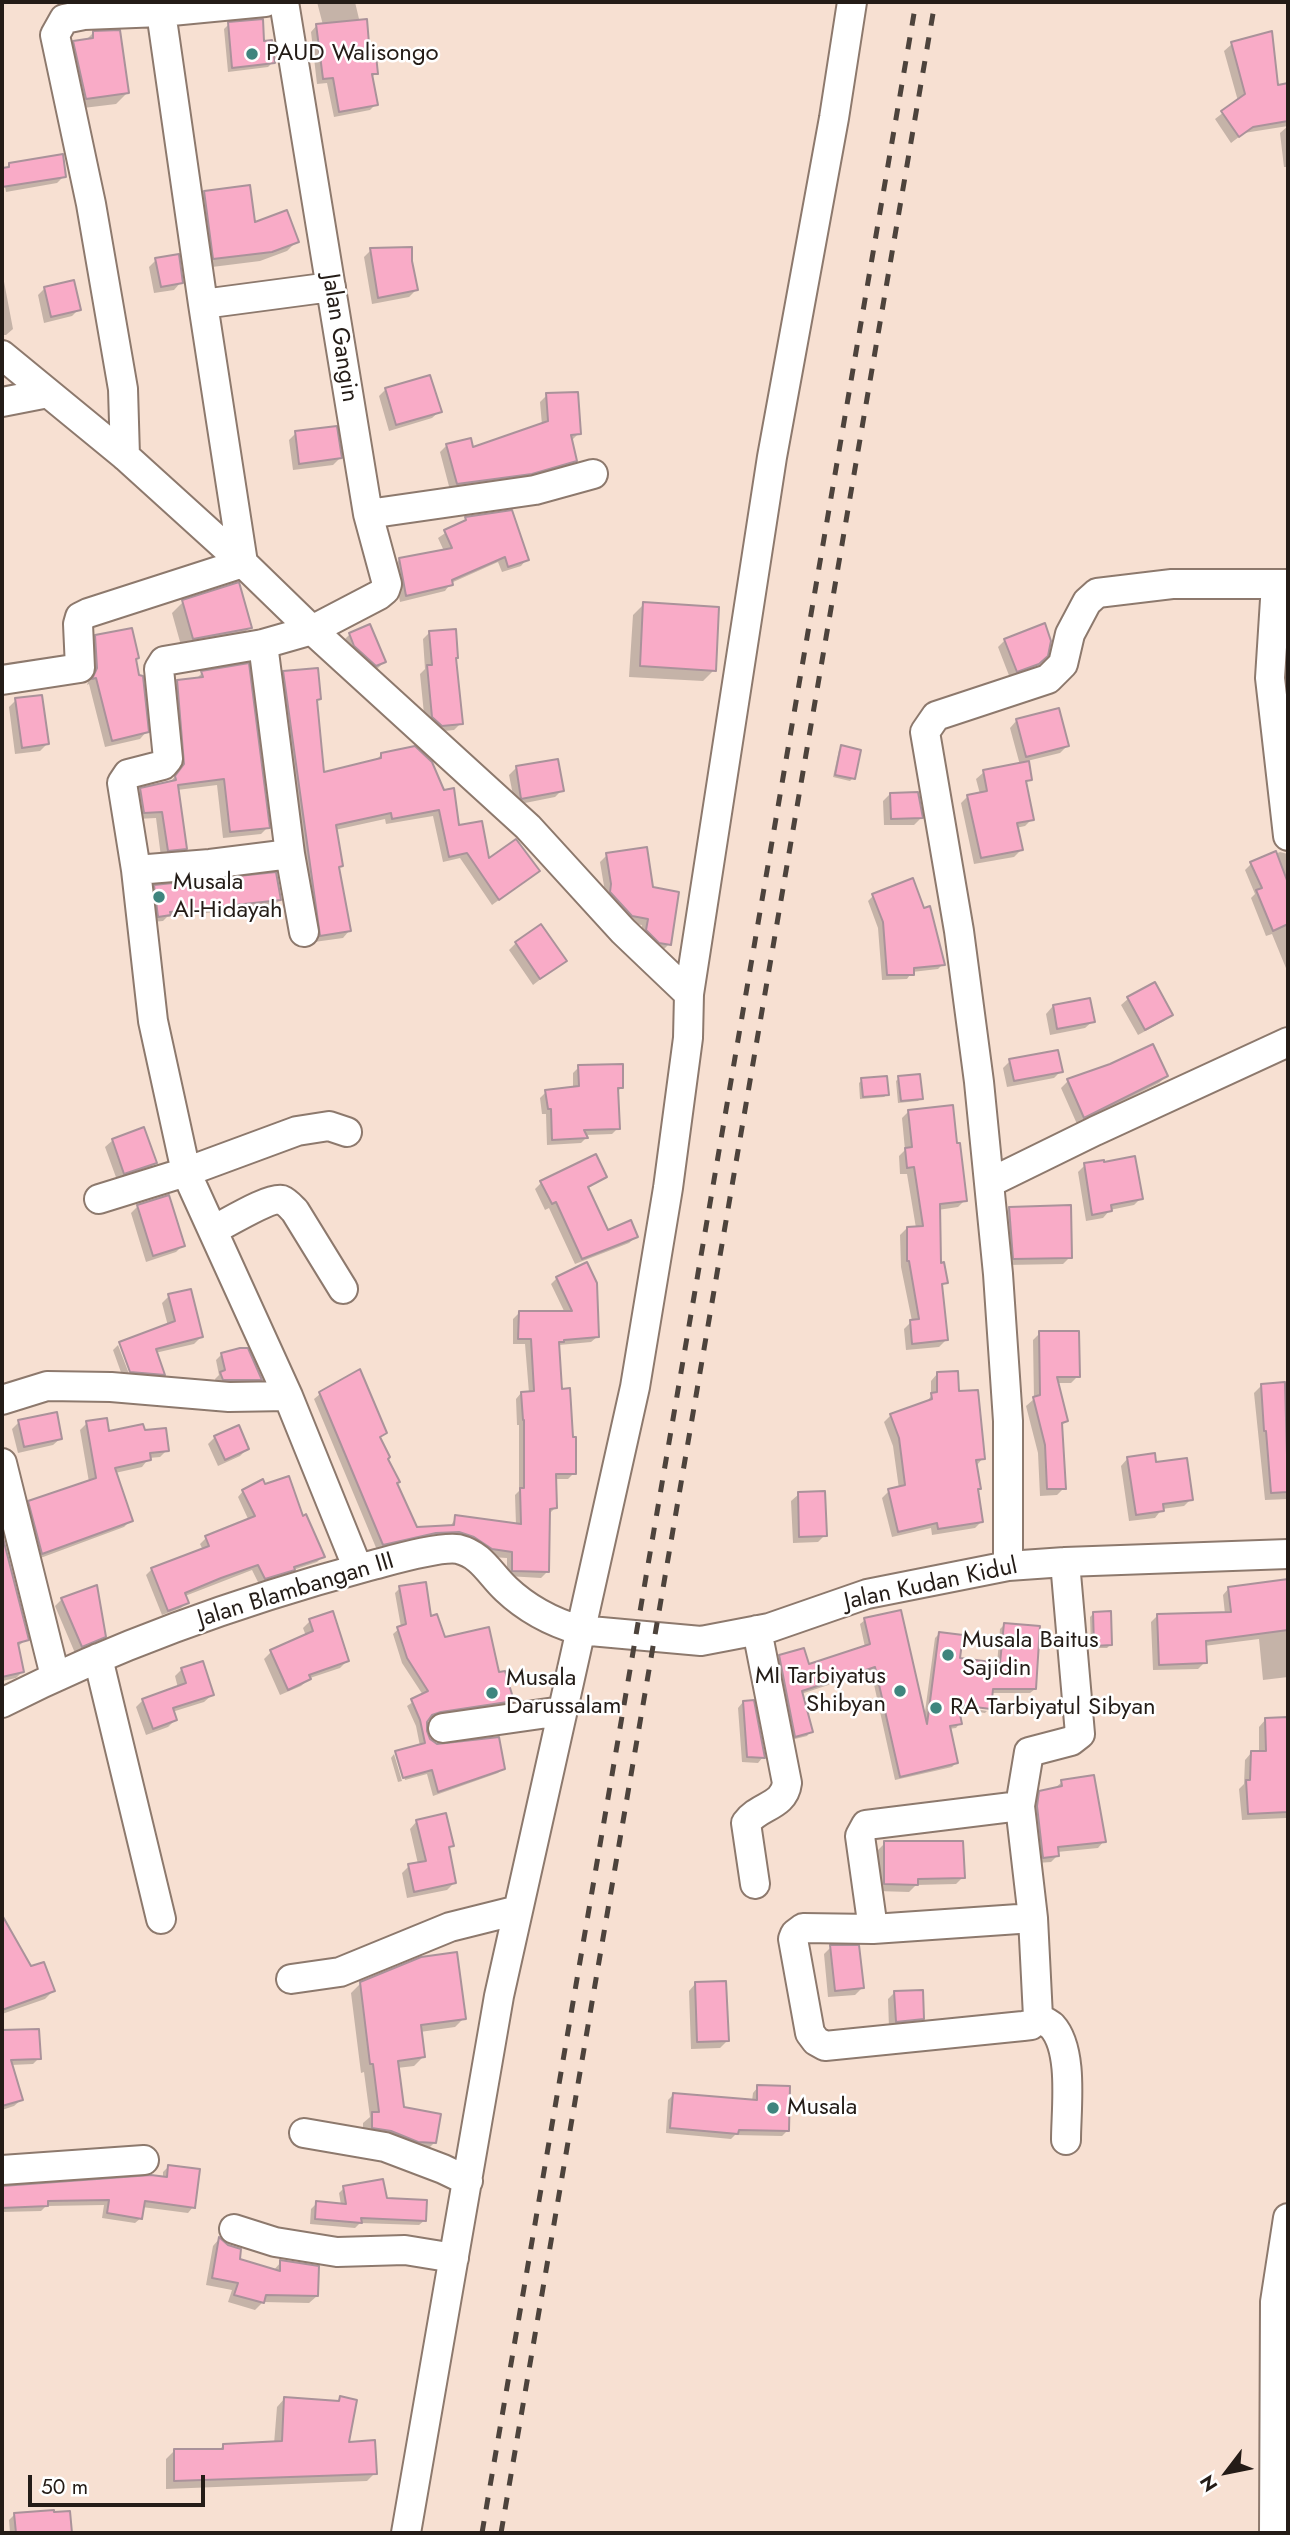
<!DOCTYPE html>
<style>
body{margin:0}
#map{position:relative;width:1290px;height:2535px;overflow:hidden;background:#f7e0d2;font-family:Jost,sans-serif}
canvas{display:block}
.frame{position:absolute;inset:0;border:4px solid #241c17;pointer-events:none}
.north{position:absolute;left:1192px;top:2437px;width:70px;height:70px;-webkit-text-stroke:5px #fff;paint-order:stroke;rotate:238deg;font-size:19px;font-weight:700;line-height:28px;text-align:center;color:#241c17}
.north::after{content:'';display:block;margin:auto;width:24px;height:32px;background:#241c17;clip-path:polygon(50% 0,100% 100%,50% 72%,0 100%)}
.scale{position:absolute;left:28px;top:2475px;width:177px;height:32px;box-sizing:border-box;border:4px solid #241c17;border-top:0;padding-left:9px;font-size:21px;line-height:24px;white-space:nowrap;color:#241c17;-webkit-text-stroke:5px #fff;paint-order:stroke}
</style>
<div id="map">
<canvas width="1290" height="2535"></canvas>
<div class="frame"></div>
<div class="north">N</div>
<div class="scale">50 m</div>
</div>
<script>
const g = document.querySelector('canvas').getContext('2d');
g.lineJoin = 'round';
function fill(path, color) {
  g.fillStyle = color;
  g.fill(path, 'evenodd');
}
function trace(path, color, width, dash) {
  g.strokeStyle = color;
  g.lineWidth = width;
  g.lineCap = dash ? 'butt' : 'round';
  g.setLineDash(dash || []);
  g.stroke(path);
}
function drawText(font, color, halo, rows, align = 'center') {
  g.font = font + ' Jost,sans-serif';
  g.lineWidth = 5;
  g.setLineDash([]);
  g.textBaseline = 'middle';
  g.strokeStyle = halo;
  g.fillStyle = color;
  for (const [text, x, y, turn = 0] of rows) {
    g.save();
    g.translate(x, y);
    g.rotate((+turn || 0) * Math.PI / 180);
    g.textAlign = isNaN(turn) ? turn : align;
    if (halo) g.strokeText(text, 0, 0);
    g.fillText(text, 0, 0);
    g.restore();
  }
}
const shadow = new Path2D(`
 M317,2H355L368,57L376,73L371,78L376,104L370,110L334,117L327,83L317,84L311,32L317,25H323Z
 M229,24L262,43L273,62L268,67L228,72L224,29Z
 M93,33L127,93L116,104L75,109L63,53L74,42L85,41Z
 M1232,44L1277,86L1288,85V167H1284L1280,133L1288,126L1244,133L1231,143L1215,119L1238,101L1224,51Z
 M10,164L64,176L57,183L6,192L2,171Z
 M204,193L253,225L297,241L287,251L260,261L204,268L194,203Z
 M371,250L416,290L409,297L372,304L364,257Z
 M156,260L181,282L174,290L154,293L149,267Z
 M2,271L13,329L6,335H2Z
 M45,288L79,309L72,316L44,323L38,295Z
 M386,389L440,411L432,418L389,431L379,396Z
 M547,395L579,433L572,440L575,461L568,467L523,480L450,490L440,452L447,445L472,449L542,425L540,402Z
 M296,433L340,458L333,465L293,470L289,440Z
 M466,519L527,559L521,566L502,572L498,562L451,583L445,591L400,602L393,567L399,560L444,551L438,538Z
 M183,602L250,627L239,638L182,649L172,613Z
 M644,604L714,670L703,681L629,677L633,615Z
 M1288,618V670L1282,669L1285,621Z
 M430,632L455,659L461,723L454,730L434,732L425,724L420,674L425,669L423,639Z
 M350,634L384,662L377,669L368,672L343,641Z
 M96,637L135,659L147,731L140,739L105,747L89,684L87,685L90,676L89,644Z
 M1005,640L1046,655L1030,671L1010,678L998,647Z
 M202,673L268,827L261,834L223,838L217,785L177,790L185,849L178,855L161,857L156,818L137,819L134,797L141,790L170,783L177,773L171,689L178,682L195,680Z
 M284,673L319,699L315,703L322,774L375,761L381,755L458,827L487,861L538,871L492,905L460,858L443,862L433,816L386,824L385,819L335,830L341,866L338,868L349,931L343,938L314,942L277,680Z
 M16,700L47,744L40,751L15,754L9,707Z
 M1017,720L1067,746L1060,753L1027,761L1030,779L1025,784L1032,819L1025,826L1016,828L1021,850L1014,857L974,864L961,803L968,796L980,794L976,779L984,772L1020,765L1010,728Z
 M842,747L853,778L850,781L833,777L839,750Z
 M516,768L562,790L555,797L515,805L509,775Z
 M890,794L921,818L914,825H884L883,801Z
 M1280,852L1288,854V973L1272,934L1266,936L1251,898L1255,894L1245,870L1251,864Z
 M607,855L652,888L669,944L662,951L640,938L642,925L625,923L605,892L600,862Z
 M155,887L280,900L273,906L167,917L163,921L152,922L149,893Z
 M873,896L923,910L943,964L938,969L912,972L907,979L882,980L878,928L868,901Z
 M516,943L564,961L533,985L509,950Z
 M1129,998L1171,1014L1164,1021L1138,1035L1121,1005Z
 M1053,1006L1093,1021L1085,1028L1050,1035L1046,1014Z
 M1010,1061L1061,1071L1054,1078L1007,1087L1003,1068Z
 M579,1067L622,1087L617,1092L618,1128L612,1134L585,1135L586,1138L581,1143L547,1145L546,1114H542L540,1098L546,1092L573,1088V1073Z
 M1166,1076L1159,1083L1077,1124L1061,1088L1068,1081Z
 M899,1078L921,1098L918,1101L898,1103L896,1081Z
 M862,1080L888,1094L884,1097L860,1099L859,1083Z
 M909,1111L965,1200L958,1207L938,1210L939,1265L946,1282L941,1287L946,1340L939,1347L906,1350L904,1329L912,1321L901,1267L900,1235L907,1228H916L907,1174H900L899,1156L905,1150L902,1118Z
 M113,1140L155,1163L148,1170L117,1180L105,1147Z
 M1085,1165L1141,1198L1134,1205L1110,1210L1103,1218L1086,1221L1078,1172Z
 M605,1177L587,1189L607,1232L636,1237L629,1243L575,1264L549,1208L545,1210L535,1189L541,1183Z
 M138,1206L183,1245L176,1252L146,1262L131,1213Z
 M1010,1208L1070,1257L1063,1264L1007,1265L1003,1215Z
 M557,1278L597,1337L591,1342L559,1345L561,1391L574,1473L568,1479H554L555,1508L548,1515L547,1572L541,1578L507,1576V1558L377,1550L314,1399L320,1394L385,1433L379,1439L395,1484L416,1529L450,1527L456,1517L516,1525L515,1495L519,1491V1425H517L516,1399L521,1393H529L525,1344H513V1319L519,1313H565L551,1284Z
 M169,1296L201,1337L194,1344L155,1353L163,1375L157,1381L135,1379L122,1344H119L168,1326L162,1303Z
 M1040,1333L1078,1376L1071,1383H1057L1066,1421L1061,1426L1064,1488L1057,1495L1040,1496L1038,1453L1026,1406L1034,1399L1033,1340Z
 M118,1345L131,1379L123,1378L113,1350Z
 M222,1354L260,1379L255,1385H217L215,1379L219,1375L216,1360Z
 M937,1374L957,1393L983,1458L977,1465L979,1488L977,1491L982,1521L975,1528L932,1535L931,1528L892,1537L882,1498L889,1491L899,1489L893,1446L884,1422L891,1415L926,1403L931,1396V1381Z
 M1262,1385L1288,1388V1499L1265,1500L1254,1393Z
 M19,1422L61,1438L53,1445L18,1453L12,1429Z
 M87,1423L108,1434L143,1432L167,1450L160,1457L149,1458L142,1467L115,1473L131,1520L124,1527L35,1560L23,1509L29,1502L89,1482L80,1430Z
 M215,1437L247,1449L240,1456L218,1466L208,1444Z
 M1128,1458L1155,1464L1191,1499L1184,1506L1162,1509L1155,1518L1129,1521L1121,1466Z
 M243,1491L302,1518L323,1556L317,1562L293,1570L288,1575L259,1584L252,1570L185,1596L187,1602L181,1608L162,1615L146,1575L152,1569L203,1550L200,1544L206,1538L249,1521L238,1497Z
 M799,1494L825,1535L818,1542L793,1543L791,1501Z
 M2,1538L27,1639L17,1647L22,1672L16,1678L2,1681Z
 M1288,1581V1677L1263,1680L1259,1639L1204,1646L1205,1662L1198,1669L1153,1670L1151,1622L1157,1616L1225,1614L1223,1595L1229,1588Z
 M400,1588L430,1618L444,1639L498,1675L512,1701L507,1706L428,1718L425,1731L429,1740L437,1745L503,1768L498,1773L433,1796L427,1774L405,1780L398,1753H395L420,1746L416,1726L407,1706L423,1695L402,1663L393,1634L401,1627L395,1593Z
 M62,1599L104,1637L97,1644L75,1653L55,1606Z
 M1093,1614L1110,1645L1107,1648H1091L1090,1617Z
 M865,1620L924,1719L935,1638L939,1634L958,1659L997,1664L1000,1629L1005,1624L1035,1689L1030,1693H991L988,1710V1707L949,1702V1705L987,1711L985,1713L957,1709L960,1723L956,1728L948,1729L956,1763L952,1767L895,1780L871,1671L801,1694L811,1731L807,1736L791,1740L775,1661L780,1657L808,1666L865,1647L860,1624Z
 M310,1621L347,1661L340,1668L310,1678L301,1686L280,1695L264,1659L271,1652L306,1636L303,1628Z
 M182,1669L212,1695L204,1702L172,1712L175,1720L168,1727L146,1735L136,1707L143,1700L178,1688L175,1676Z
 M743,1702L763,1757L758,1763L742,1762L738,1708Z
 M1266,1719H1288V1815L1286,1818L1242,1820L1239,1789L1244,1784L1245,1760L1252,1752L1259,1753V1727Z
 M394,1754L402,1781L398,1782L391,1758Z
 M1062,1782L1104,1841L1098,1848L1057,1852L1058,1855L1051,1862L1037,1863L1034,1799L1040,1793L1055,1788Z
 M417,1821L452,1846L448,1850L454,1883L447,1890L407,1898L402,1873L409,1866L418,1864L410,1829Z
 M885,1843L963,1877L956,1884L916,1885L909,1892L877,1891L878,1850Z
 M2,1923L30,1968L53,1991L45,1999L2,2014Z
 M831,1947L862,1988L855,1995L828,1997L824,1954Z
 M361,1983L464,2018L455,2027L420,2032L423,2057L414,2066L397,2068L402,2109L435,2142L425,2152L363,2137V2123L370,2117L364,2072L361,2073L351,1993Z
 M696,1983L727,2041L720,2048L691,2049L689,1991Z
 M895,1992L922,2019L915,2026L889,2028L888,1999Z
 M38,2031L39,2058L33,2064L11,2065L21,2100L14,2106L2,2110V2032Z
 M758,2087L788,2130L782,2136L735,2135L731,2139L666,2133L668,2100L674,2094L752,2101L753,2093Z
 M169,2166L193,2207L188,2213L142,2207L141,2218L135,2223L102,2218L104,2205L46,2206L41,2211L2,2212V2187L151,2177L163,2178V2172Z
 M344,2188L385,2200L425,2220L419,2225L360,2223L355,2228L310,2224L311,2209L317,2203L341,2205L339,2193Z
 M219,2239L238,2260L273,2271L281,2262L317,2296L309,2303L263,2302L255,2310L228,2302L232,2290L206,2285L213,2246Z
 M285,2398L336,2402L340,2398L347,2443L375,2473L367,2481L166,2489V2459L175,2450H219L223,2446L274,2444L277,2407Z
 M68,2513L70,2533H10L9,2520L15,2514Z`);
const building = new Path2D(`
 M263,19L264,41L272,40L275,63L232,68L228,22Z
 M367,19L370,56L376,55L378,74H372L378,105L339,112L333,78L323,79L316,24Z
 M120,30L129,93L86,99L73,41L93,38V31Z
 M1272,31L1278,85L1288,83V121L1253,127L1239,137L1221,111L1245,94L1231,42Z
 M63,154L66,177L2,187V168L9,167V163Z
 M250,185L255,222L287,210L299,242L272,252L213,259L204,191Z
 M412,247V261L418,290L378,298L370,248Z
 M179,254L183,283L161,287L155,258Z
 M74,280L81,310L51,317L44,287Z
 M430,375L442,412L396,425L385,388Z
 M578,392L581,434L571,435L577,461L532,474L457,484L446,444L471,438L473,447L548,421L546,393Z
 M337,426L342,458L299,464L295,431Z
 M512,510L529,560L508,567L505,557L452,580L453,585L406,596L399,558L452,548L444,530L466,520L465,517Z
 M239,582L252,628L193,639L182,600Z
 M643,602L719,607L716,671L640,666Z
 M1045,623L1051,641L1048,656L1039,664L1017,672L1004,639Z
 M370,624L386,662L376,666L354,646L349,633Z
 M132,628L139,658L136,659L139,675L143,676L149,732L112,741L96,678L92,679L97,668L95,635Z
 M456,629L458,658H456L463,724L442,726L432,717L427,665H432L429,631Z
 M249,663L270,828L230,832L224,779L178,785L187,849L168,851L162,812L144,813L140,788L176,780L175,776L184,764L177,680L203,677L201,671Z
 M318,668L321,699L317,700L324,772L381,758V753L415,746L432,762L444,790L454,788L459,825L482,821L489,858L516,839L540,871L499,900L467,853L449,857L439,810L392,819L391,813L336,825L343,866L339,867L351,931L320,936L283,671Z
 M42,695L49,744L22,748L15,698Z
 M1059,708L1069,746L1026,757L1016,719Z
 M841,745L861,750L855,779L835,775Z
 M558,759L564,791L521,799L516,766Z
 M1029,761L1032,780L1026,781L1034,820L1017,823L1023,850L981,858L967,795L987,791L983,770Z
 M918,792L923,818L891,819L890,793Z
 M647,847L653,887L679,892L671,945L659,943L646,930L648,919L632,916L610,892L611,884L606,853Z
 M1276,851L1288,883V924L1273,931L1256,890L1262,888L1250,862Z
 M276,872L281,900L170,912L171,915L158,917L154,885Z
 M913,878L924,908L930,906L945,965L914,968V975H887L883,922L872,894Z
 M541,924L567,961L540,979L515,942Z
 M1155,982L1173,1015L1145,1030L1127,997Z
 M1090,998L1095,1022L1057,1029L1053,1005Z
 M1153,1044L1168,1076L1084,1118L1067,1079L1110,1064Z
 M1058,1050L1063,1072L1014,1081L1009,1059Z
 M623,1064V1088H618L620,1129L584,1130L588,1138L552,1140L551,1109H548L545,1090L579,1086L578,1065Z
 M920,1074L923,1099L901,1101L898,1076Z
 M887,1076L889,1095L863,1097L861,1078Z
 M953,1105L957,1143H960L967,1201L940,1204L941,1263L944,1262L948,1283L942,1284L948,1340L912,1344L910,1320L919,1319L909,1261H907V1227L923,1226L914,1167L907,1168L905,1148L912,1147L908,1110Z
 M144,1127L157,1163L124,1174L112,1139Z
 M596,1154L607,1177L588,1187L608,1230L631,1220L638,1237L582,1259L556,1202L552,1204L540,1181Z
 M1135,1156L1143,1199L1111,1205L1112,1211L1092,1215L1084,1163L1104,1160V1162Z
 M169,1195L185,1246L153,1256L137,1205Z
 M1071,1205L1072,1258L1013,1259L1009,1207Z
 M587,1262L597,1283L599,1337L564,1340V1342H559L562,1389L570,1388L573,1437H576V1474H556L557,1508L550,1509L549,1572L512,1571V1552L492,1549L474,1537L459,1532L436,1533L383,1545L319,1392L360,1369L387,1433L380,1437L390,1457L388,1459L400,1482L397,1483L417,1527L454,1525L455,1515L521,1524L520,1488H524V1420H523L521,1392L534,1391L531,1339H518L519,1311H572L556,1277Z
 M191,1289L203,1337L156,1349L165,1375L130,1372L119,1342L175,1321L168,1294Z
 M1039,1331H1079L1080,1377H1057L1068,1421L1062,1423L1066,1489H1047L1045,1445L1033,1397L1040,1395Z
 M240,1348H248L262,1380H223L220,1372L225,1370L221,1353Z
 M958,1371L959,1391L978,1390L985,1459L976,1460L981,1489H978L983,1522L938,1529L937,1523L898,1532L888,1489L905,1485L899,1438L890,1414L932,1399L931,1393L937,1392V1372Z
 M1285,1382L1288,1492L1271,1493L1266,1431H1264L1261,1384Z
 M57,1412L62,1439L24,1447L18,1420Z
 M107,1418L109,1431L143,1424L145,1430L166,1428L169,1451L150,1453L151,1460L115,1468L133,1521L42,1554L28,1501L96,1478L86,1421Z
 M239,1425L249,1449L225,1460L214,1436Z
 M1155,1453L1156,1462L1187,1458L1193,1500L1163,1504L1164,1511L1136,1515L1127,1457Z
 M289,1476L303,1516L306,1514L325,1557L294,1567L295,1570L265,1579L258,1565L221,1578L185,1593L189,1603L168,1611L151,1568L209,1546L205,1536L255,1516L242,1490L263,1479L265,1484Z
 M825,1491L827,1536L799,1537L798,1492Z
 M2,1534L29,1640L18,1643L24,1672L2,1677Z
 M1288,1579V1630L1206,1641L1207,1663L1159,1665L1157,1614L1231,1612L1228,1587Z
 M426,1582L431,1616L437,1614L445,1637L489,1627L499,1672L505,1671L514,1701L441,1712L432,1715L427,1722V1731L430,1739L437,1744L499,1737L505,1769L438,1792L432,1770L403,1778L395,1751L425,1743L420,1720L411,1699L428,1691L407,1658L397,1627L406,1624L399,1586Z
 M97,1585L106,1637L82,1647L61,1598Z
 M901,1610L927,1724L939,1632L963,1635L960,1658L1000,1663L1004,1623L1040,1626L1036,1689H993L991,1709L958,1705L962,1724L950,1726L958,1763L900,1777L875,1667L802,1691L813,1732L795,1737L779,1655L804,1648L809,1664L870,1644L864,1618Z
 M333,1611L349,1661L309,1675L311,1679L288,1690L270,1650L313,1631L309,1619Z
 M1111,1611L1112,1645L1094,1646L1093,1612Z
 M203,1661L214,1695L173,1708L177,1720L153,1729L142,1699L186,1683L181,1668Z
 M754,1700L765,1758L747,1757L743,1701Z
 M1288,1717V1812L1248,1814L1246,1780H1250L1251,1751H1266L1265,1718Z
 M1094,1775L1106,1842L1058,1847L1059,1856L1043,1858L1037,1806L1039,1791L1062,1786L1061,1780Z
 M446,1813L454,1846L449,1847L456,1883L414,1892L408,1864L426,1861L416,1820Z
 M884,1841H963L965,1878L918,1879V1885L884,1884Z
 M2,1915L31,1966L44,1962L55,1991L2,2010Z
 M830,1945H859L864,1988L835,1991Z
 M457,1952L466,2019L421,2025L425,2057L398,2061L404,2107L441,2114L436,2143L418,2142L391,2131L372,2128V2112H379L373,2064H370L360,1982L421,1957Z
 M726,1981L729,2041L697,2042L695,1982Z
 M923,1990L924,2019L896,2022L894,1991Z
 M39,2029L41,2059L11,2060L23,2100L2,2106V2030Z
 M757,2085L790,2086L789,2131L739,2130L738,2134L670,2128L673,2093L757,2100Z
 M168,2165L200,2169L195,2208L145,2201L142,2219L107,2213L109,2200L48,2201V2206L2,2208V2186L151,2175L167,2177Z
 M383,2179L387,2198L427,2200L426,2221L361,2218L362,2223L315,2219L316,2201L346,2204L343,2186Z
 M219,2237L228,2245L241,2249L240,2259L280,2271V2260L319,2266L318,2296L266,2295L264,2303L234,2295L238,2283L212,2278Z
 M340,2396L357,2400L349,2442L375,2440L377,2474L174,2481V2449H223V2444L282,2441L284,2397L339,2401Z
 M54,2510V2512L70,2511L72,2533H16L14,2513Z`);
const minor = new Path2D(`
 M284,2L368,514L387,584L385,590L379,595L312,630L263,644L164,661L159,669L168,759L163,765L128,774L122,783L136,870L153,1021L186,1172L288,1396L358,1569
 M203,304L331,287
 M2,355L125,456L243,563L312,630L528,827L623,931L689,994L688,1038L668,1188L635,1387L499,1996L406,2533
 M2,402L48,393
 M125,456L123,389L91,204L55,35L64,19L84,15L161,12L265,2
 M368,514L535,490L593,474
 M1276,584L1270,678L1288,836
 M2,680L80,668L78,624L80,617L88,613L243,563L203,304L161,12
 M290,854L304,932
 M136,870L210,864L290,854L263,644
 M689,994L772,457L834,118L852,2
 M989,1183L1095,1131L1288,1042
 M99,1199L186,1172L297,1131L329,1126L347,1132
 M213,1230C226,1224 269,1197 282,1200C287,1202 291,1207 295,1211L343,1289
 M2,1400L47,1386L111,1387L229,1397L288,1396
 M2,1463L55,1676
 M1008,1566V1421L998,1274L979,1082L959,931L925,732L936,716L1048,679L1063,664L1070,634L1087,602L1097,593L1172,584H1288
 M98,1658L161,1919
 M2,1703C118,1644 243,1600 369,1566C389,1561 439,1546 458,1549C482,1555 489,1573 506,1589C526,1608 552,1622 579,1630L701,1641L769,1628L867,1594L1008,1566L1065,1562L1288,1554
 M443,1728L562,1711
 M755,1884L746,1823C759,1805 784,1807 787,1783L757,1630
 M1033,1918L873,1929L803,1928L795,1934L793,1939L810,2033L816,2041L825,2046L1023,2026L1031,2025L1038,2017L1033,1918L1020,1806L1029,1752L1071,1741L1080,1734L1065,1562
 M873,1929L860,1836L866,1825L1020,1806
 M291,1979L340,1972L450,1927L518,1910
 M1038,2017C1042,2020 1048,2023 1052,2026C1074,2050 1066,2109 1066,2140
 M304,2133L385,2147L443,2169L468,2181
 M2,2170L144,2160
 M234,2229L275,2242L337,2252L405,2250L454,2258
 M1274,2533L1275,2302L1288,2218`);
const rail = new Path2D(`
 M482,2533L916,2
 M501,2533L935,2`);
const markers = [
 [252,54,7,"#3f857e"],
 [159,897,7,"#3f857e"],
 [948,1655,7,"#3f857e"],
 [900,1691,7,"#3f857e"],
 [492,1693,7,"#3f857e"],
 [936,1708,7,"#3f857e"],
 [773,2108,7,"#3f857e"]
];
const poiNames = [
 ["PAUD Walisongo",266,54],
 ["Musala",173,883],
 ["Al-Hidayah",173,911],
 ["Musala Baitus",962,1641],
 ["Sajidin",962,1669],
 ["MI Tarbiyatus",886,1677,"right"],
 ["Shibyan",886,1705,"right"],
 ["Musala",506,1679],
 ["Darussalam",506,1707],
 ["RA Tarbiyatul Sibyan",950,1708],
 ["Musala",787,2108]
];
const streetNames = [
 ["Jalan Gangin",339,338,81],
 ["Jalan Kudan Kidul",931,1585,-12],
 ["Jalan Blambangan III",296,1591,-17]
];
fill(shadow, '#0003');
fill(building, '#f9abc7');
trace(building, '#aa929a', 2);
trace(minor, '#8d796d', 32);
trace(minor, '#fff', 28);
trace(rail, '#4d433c', 5, [12, 12]);
for (const [x, y, r, color] of markers) {
  const dot = new Path2D();
  dot.arc(x, y, r, 0, 2 * Math.PI);
  g.fillStyle = color;
  g.fill(dot);
  trace(dot, '#fff', 2.5);
}
drawText('24px', '#241c17', '#fff', poiNames, 'left');
drawText('24px', '#241c17', '#fff', streetNames);
</script>
